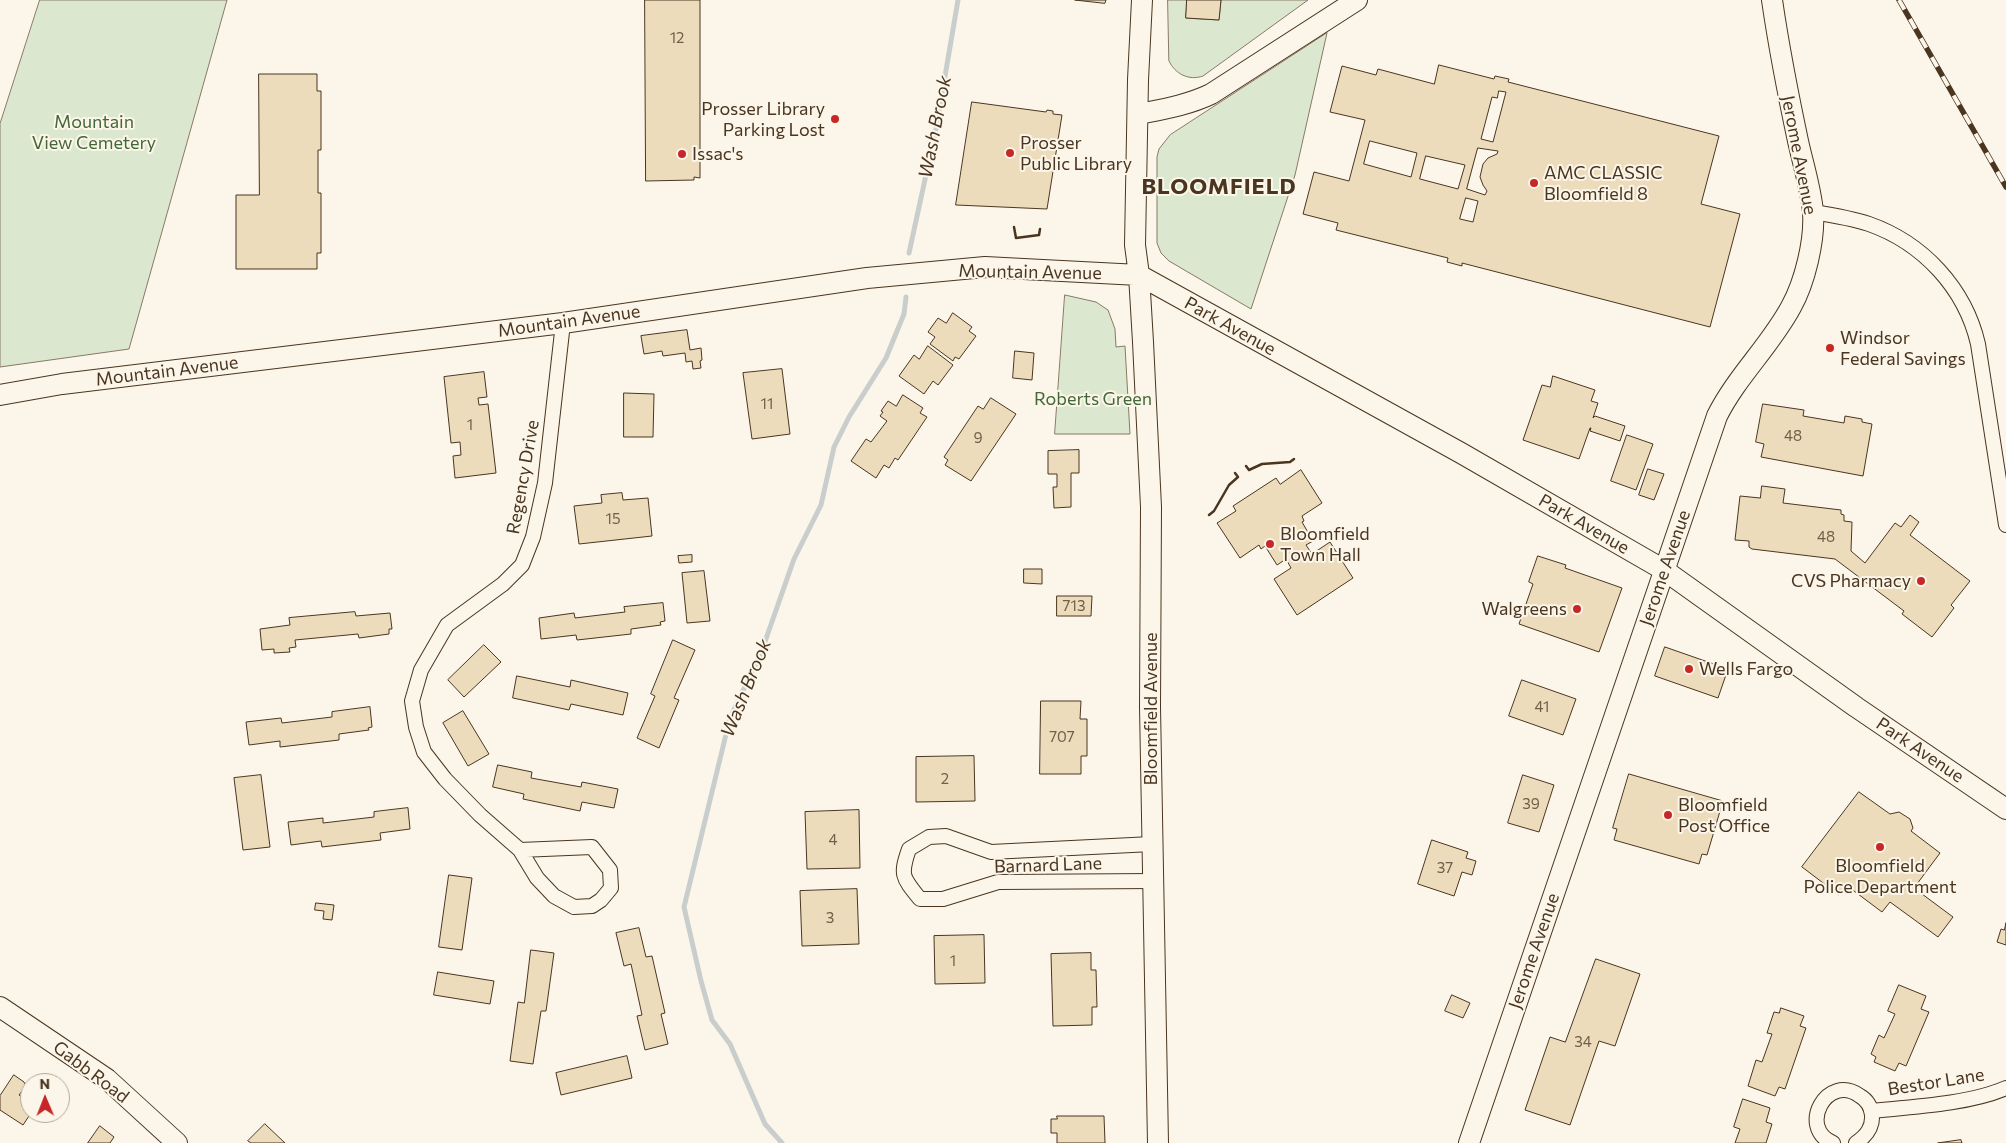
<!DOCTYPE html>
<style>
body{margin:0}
#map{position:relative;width:2006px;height:1143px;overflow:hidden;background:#fbf6e9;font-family:Commissioner,sans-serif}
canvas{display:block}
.north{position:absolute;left:20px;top:1073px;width:50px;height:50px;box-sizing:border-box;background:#fbf6e9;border:1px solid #b4a999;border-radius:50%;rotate:359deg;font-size:14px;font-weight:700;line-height:20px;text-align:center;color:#4a3520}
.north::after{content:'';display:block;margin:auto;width:18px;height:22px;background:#c62828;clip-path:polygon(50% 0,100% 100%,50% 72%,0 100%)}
</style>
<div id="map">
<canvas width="2006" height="1143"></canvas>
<div class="north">N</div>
</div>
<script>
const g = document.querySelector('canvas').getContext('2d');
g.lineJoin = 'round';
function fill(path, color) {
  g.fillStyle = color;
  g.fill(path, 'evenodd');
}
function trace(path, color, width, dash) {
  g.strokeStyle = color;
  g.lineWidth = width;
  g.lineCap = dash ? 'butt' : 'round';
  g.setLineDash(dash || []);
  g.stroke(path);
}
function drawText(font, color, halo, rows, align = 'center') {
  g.font = font + ' Commissioner,sans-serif';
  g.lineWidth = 4;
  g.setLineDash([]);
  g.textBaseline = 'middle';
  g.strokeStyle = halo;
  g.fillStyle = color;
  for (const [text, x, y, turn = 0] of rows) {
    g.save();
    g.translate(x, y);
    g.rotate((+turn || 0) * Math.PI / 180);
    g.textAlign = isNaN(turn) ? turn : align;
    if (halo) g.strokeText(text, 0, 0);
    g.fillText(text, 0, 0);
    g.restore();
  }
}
const green = new Path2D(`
 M40,0H227L129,349L0,367V124Z
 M1168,0H1187L1186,18L1219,20L1221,0H1308L1203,76C1189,81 1175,74 1169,61Z
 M1327,33L1295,175L1251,309L1169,261L1161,253L1157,243V157L1159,149L1170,135Z
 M1065,295L1096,302L1108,310L1115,329L1116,347L1125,346L1130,434H1055Z`);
const stream = new Path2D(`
 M909,253L936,129L958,0
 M782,1143L765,1124L730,1044L712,1020L701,981L684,907L730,718L761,653L794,559L821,505L834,447L849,417L886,358L904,314L906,297`);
const building = new Path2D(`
 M645,0H700V178L694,177V180L646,181Z
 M1075,0H1106L1105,3Z
 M1187,0H1221L1219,20L1186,18Z
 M1439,65L1494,79L1495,76L1509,79L1508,82L1719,136L1701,204L1740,214L1710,327L1462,263V266L1447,262L1448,258L1336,230L1338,223L1303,214L1314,172L1349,181L1365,120L1330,112L1342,66L1376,75L1378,69L1434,84ZM1499,91L1506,92L1493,142L1481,139L1492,97L1497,98ZM1370,141L1417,153L1411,177L1364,164ZM1478,148L1498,151L1497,154L1488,158L1483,164L1480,177L1483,185L1487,191L1485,195L1467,189ZM1426,156L1465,165L1458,189L1420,179ZM1466,198L1478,201L1473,222L1460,219Z
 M259,74H317V91H321V150H318V193H321V253H317V269H236V195H259Z
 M972,102L1046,112L1047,110L1053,111V114L1062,115L1047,209L956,205Z
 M953,313L972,327L969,331L976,336L959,359L955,357L953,361L930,344L935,337L928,332L938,318L946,323Z
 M687,330L690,350L701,348L702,360L700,361L701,368L693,369L692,361L686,362L685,353L663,356L662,351L644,354L641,336Z
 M928,346L953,365L938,385L933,381L924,394L899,376L914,355L919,359Z
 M1015,351L1034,353L1032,380L1013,378Z
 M782,369L790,434L752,439L743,373Z
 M484,372L487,397L478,398L479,405L488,404L496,473L455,478L453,456L461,455L460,442L451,443L444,377Z
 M1553,376L1595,390L1591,401L1598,403L1593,418L1595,416L1625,426L1620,441L1590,431L1591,428H1590L1579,459L1523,440L1542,385L1550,387Z
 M624,393L654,394L653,437H624Z
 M903,395L923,408L920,413L927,417L898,460L895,458L889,468L884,465L876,478L851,461L866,439L871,442L887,421L880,416L883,412L881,411L888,401L896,406Z
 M991,398L1016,414L971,481L945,465L948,460L944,457L978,406L983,409Z
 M1763,404L1804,410L1803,416L1844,423L1845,416L1862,419V422L1872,424L1863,476L1761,457L1764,444L1756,442Z
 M1627,435L1653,444L1636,490L1611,481Z
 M1079,450V473H1071V507L1054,508L1053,487H1057V474H1048V451Z
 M1648,469L1664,474L1654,500L1639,495Z
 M1301,470L1322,503L1302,516L1304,521L1302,522L1313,541L1306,545L1312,554L1330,542L1353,578L1297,615L1274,579L1291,568L1286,559L1277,565L1265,546L1261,549L1259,545L1240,558L1217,523L1236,511L1233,506L1276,478L1280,484Z
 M1762,486L1785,489L1783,503L1841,510V514L1844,515V521L1852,522L1851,551L1865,563L1895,523L1901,527L1910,515L1919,522L1910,535L1970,581L1951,605L1954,608L1932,637L1902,614L1904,611L1835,559L1752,549L1749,547V541L1735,540L1740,496L1760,498Z
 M622,493L623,500L648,498L652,536L579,544L574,506L602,503L601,495Z
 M692,555V562L679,563L678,556Z
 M1538,556L1566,565L1565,568L1622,588L1599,652L1519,624L1533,584L1529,582Z
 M1024,569H1042V584L1024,583Z
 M704,571L710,621L687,623L682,573Z
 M1057,596H1092L1091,616H1057Z
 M663,603L665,621L660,622L661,625L631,629V634L577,640L576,635L541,639L539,618L574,613L575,618L625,612L624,607Z
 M355,612L356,616L390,613L392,629H389V634L359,638L358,634L295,640L296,647L289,648L290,652L274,653V649L262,650L260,629L290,625L289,618Z
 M673,640L695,650L674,698L679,700L659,748L637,738L655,696L651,694Z
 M484,645L501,662L464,697L448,680Z
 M1665,647L1728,669L1718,698L1655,676Z
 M517,676L570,687L571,680L628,693L623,715L571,704L569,710L513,698Z
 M1522,680L1576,699L1563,735L1509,716Z
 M1041,701H1081L1080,719H1087V756H1081V774H1040Z
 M370,707L372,727L368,728L369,730L339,734V740L280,747V741L249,745L246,722L281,718L282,723L332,717V712Z
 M463,711L489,754L468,766L443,723Z
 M974,756L975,801L916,802V757Z
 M498,765L532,772L531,778L581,787L582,782L618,789L614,808L582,802L580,811L523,799L524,794L493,787Z
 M1629,774L1723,801L1707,855L1702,854L1699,864L1614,840L1617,829L1613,828Z
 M261,775L270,847L243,850L234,778Z
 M1523,775L1554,785L1539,832L1508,823Z
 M1859,792L1890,814L1899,812L1910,819L1913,828L1911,831L1940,853L1914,888L1953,917L1938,937L1890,902L1882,912L1846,885L1839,895L1802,867Z
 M408,808L410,829L380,833L381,840L322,847L321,841L291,845L288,822L323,818V823L374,817V812Z
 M859,810L860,868L807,869L805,812Z
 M1432,840L1468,852L1466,858L1476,861L1472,875L1462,872L1454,896L1418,884Z
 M449,875L472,878L462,950L439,947Z
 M857,889L859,944L802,946L800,891Z
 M316,903L334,905L332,920L323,919L324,911L315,910Z
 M2006,923V945L1997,942L2001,929L2004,930Z
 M639,928L646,957L652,956L665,1013L661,1014L668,1044L645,1050L637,1016L642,1015L631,964L624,966L616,933Z
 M984,935L985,983L935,984L934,936Z
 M531,950L554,953L546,1011H541L533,1064L510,1061L518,1002L524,1003Z
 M1091,953V970H1096L1097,1007H1092V1025L1053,1026L1051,954Z
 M1596,959L1640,974L1615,1046L1599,1041L1570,1125L1525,1110L1550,1037L1565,1042Z
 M438,972L494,981L490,1004L434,995Z
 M1899,985L1926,996L1921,1009L1929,1012L1906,1066L1899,1063L1895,1071L1874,1062L1876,1057L1871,1054L1879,1035L1884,1038L1895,1014L1888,1011Z
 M1452,995L1470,1003L1463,1018L1445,1011Z
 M1781,1008L1804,1016L1800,1026L1806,1028L1785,1089L1779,1087L1775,1096L1748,1086L1756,1060L1762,1062L1772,1034L1767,1033L1774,1012L1779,1013Z
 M627,1056L632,1078L561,1095L556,1073Z
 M14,1075L24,1082L26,1086L19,1095L30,1102L31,1113L23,1125L0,1110V1096Z
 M1743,1099L1770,1108L1766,1122L1772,1124L1766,1143H1735L1740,1129L1734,1127Z
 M1057,1116H1104L1105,1143H1057V1133H1051V1119H1057Z
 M265,1124L285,1143H251L248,1141Z
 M100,1126L114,1137L110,1143H88Z
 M1961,1140L1962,1143H1938Z`);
const street = new Path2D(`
 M1813,212C1832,215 1851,218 1869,224C1923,243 1965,288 1978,344L2006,525
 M1152,844L991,852L946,836L929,837L909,849C900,875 902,877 920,899H943L998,882L1154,881
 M520,850L592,847L610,870L611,888L601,900L592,906L574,907L554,896L537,878L520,850L480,815L445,779L424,752L416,727L412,701L421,670L447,625L503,584L522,565L533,537L545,483L563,323
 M1871,1111C1911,1107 1970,1104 2006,1088
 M1833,1143C1797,1128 1827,1072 1860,1096C1867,1100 1871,1107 1872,1115C1873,1128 1866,1136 1856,1143`);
const secondary = new Path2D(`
 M1142,0L1138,80L1135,245L1139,275L1143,342L1151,507L1150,707L1158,1143
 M1139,114C1164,109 1188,105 1211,94L1357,0
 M0,395L62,384L563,323L867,278L985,267L1139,275L1461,453L1664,570L1856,707L2006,809
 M0,1007L107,1079L177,1143
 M1469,1143L1717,416C1737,376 1770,346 1791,307C1805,282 1815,240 1813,212C1811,189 1803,164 1798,141C1788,94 1779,48 1772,0`);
const rail = new Path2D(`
 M1899,0L2006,187`);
const wall = new Path2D(`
 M1014,227L1016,238L1039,235L1040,229
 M1246,466L1249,470L1262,464L1290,462L1294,459
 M1209,515L1214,511L1229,485L1238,477L1235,473`);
const markers = [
 [835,119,5,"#c62828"],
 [1010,153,5,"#c62828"],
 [682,154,5,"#c62828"],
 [1534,183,5,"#c62828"],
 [1830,348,5,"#c62828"],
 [1270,544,5,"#c62828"],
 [1921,581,5,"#c62828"],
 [1577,609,5,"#c62828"],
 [1689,669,5,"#c62828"],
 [1668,815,5,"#c62828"],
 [1880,847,5,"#c62828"]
];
const numberNames = [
 ["12",677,38],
 ["11",767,404],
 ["1",470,425],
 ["48",1793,436],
 ["9",978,438],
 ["15",613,519],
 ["48",1826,537],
 ["713",1074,606],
 ["41",1542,707],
 ["707",1062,737],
 ["2",945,779],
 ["39",1531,804],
 ["4",833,840],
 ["37",1445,868],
 ["3",830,918],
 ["1",953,961],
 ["34",1583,1042]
];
const poiNames = [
 ["Prosser Library",825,109,"right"],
 ["Parking Lost",825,130,"right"],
 ["Prosser",1020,143],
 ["Public Library",1020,164],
 ["Issac's",692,154],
 ["AMC CLASSIC",1544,173],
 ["Bloomfield 8",1544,194],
 ["Windsor",1840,338],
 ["Federal Savings",1840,359],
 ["Bloomfield",1280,534],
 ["Town Hall",1280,555],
 ["CVS Pharmacy",1911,581,"right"],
 ["Walgreens",1567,609,"right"],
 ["Wells Fargo",1699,669],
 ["Bloomfield",1678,805],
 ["Post Office",1678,826],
 ["Bloomfield",1880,866,"center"],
 ["Police Department",1880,887,"center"]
];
const parkNames = [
 ["Mountain",94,122],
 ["View Cemetery",94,143],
 ["Roberts Green",1093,399]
];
const streetNames = [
 ["Jerome Avenue",1799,155,79],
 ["Mountain Avenue",1030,272,1],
 ["Mountain Avenue",569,321,-8],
 ["Park Avenue",1230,326,29],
 ["Mountain Avenue",167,371,-7],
 ["Regency Drive",523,477,-80],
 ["Park Avenue",1584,524,30],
 ["Jerome Avenue",1665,568,-71],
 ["Bloomfield Avenue",1151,709,-90],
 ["Park Avenue",1920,750,34],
 ["Barnard Lane",1048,865,-2],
 ["Jerome Avenue",1534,951,-71],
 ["Gabb Road",91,1072,37],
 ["Bestor Lane",1936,1082,-9]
];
const waterNames = [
 ["Wash Brook",935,127,-79],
 ["Wash Brook",746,688,-68]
];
const districtNames = [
 ["BLOOMFIELD",1219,187]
];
fill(green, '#dce7d0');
trace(green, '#887966', 1);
trace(stream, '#c9cecd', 5);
fill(building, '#ecdcbc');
trace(building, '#4a3520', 1);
trace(street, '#4a3520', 16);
trace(secondary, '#4a3520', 22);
trace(street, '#fbf6e9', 14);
trace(secondary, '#fbf6e9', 20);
trace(rail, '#4a3520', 5.5);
trace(rail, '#fbf6e9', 4, [11]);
trace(wall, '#4a3520', 2.5);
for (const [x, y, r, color] of markers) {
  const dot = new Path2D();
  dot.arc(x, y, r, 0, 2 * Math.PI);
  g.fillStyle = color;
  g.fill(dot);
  trace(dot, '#fbf6e9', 2);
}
drawText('15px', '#725f47', null, numberNames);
drawText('18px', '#4a3520', '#fbf6e9', poiNames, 'left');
drawText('18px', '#436837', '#fbf6e9', parkNames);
drawText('18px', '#4a3520', '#fbf6e9', streetNames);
drawText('italic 19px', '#4a3520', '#fbf6e9', waterNames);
g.letterSpacing = '1px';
drawText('bold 22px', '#4a3520', '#fbf6e9', districtNames);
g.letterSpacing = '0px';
</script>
